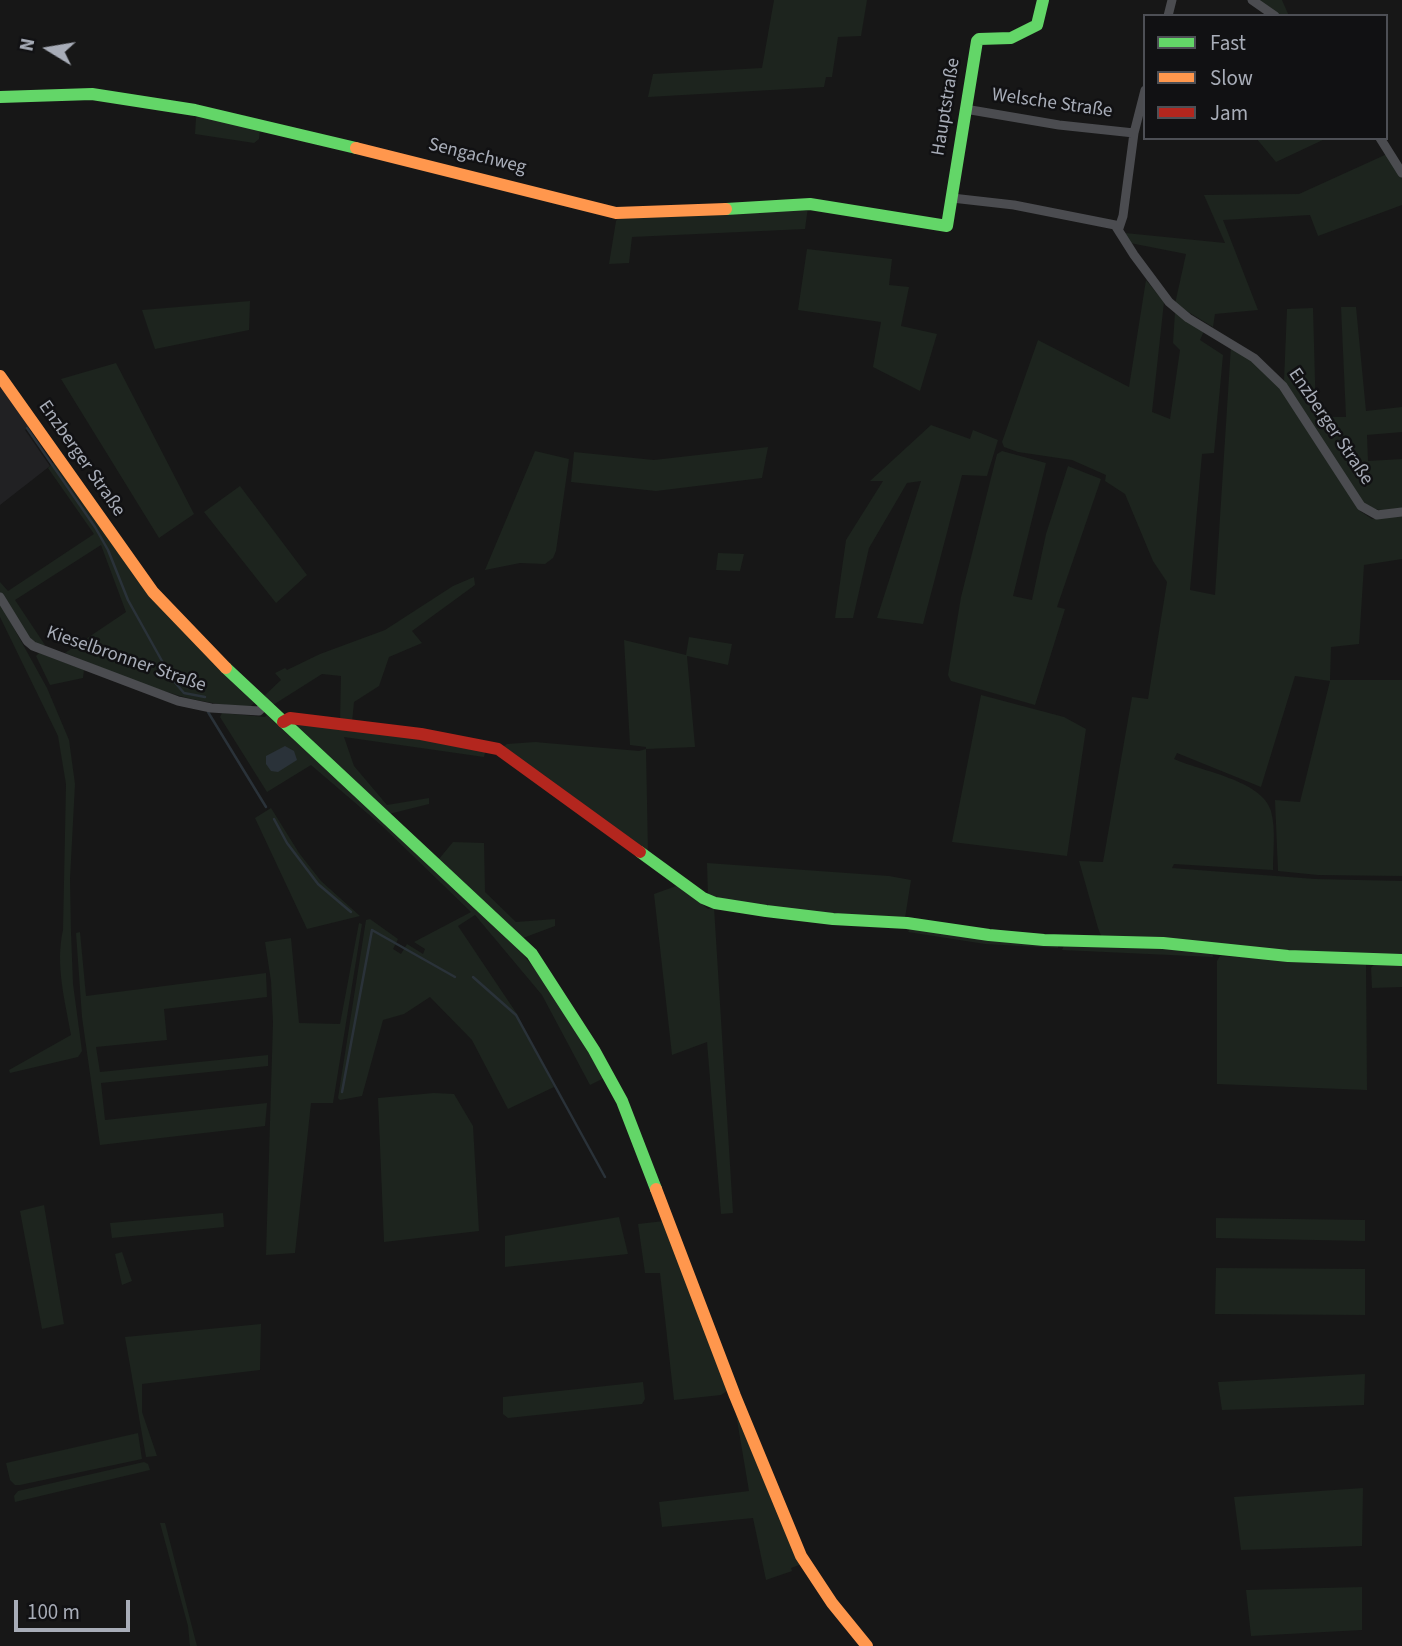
<!DOCTYPE html>
<meta charset="utf-8">
<style>
body{margin:0}
#map{position:relative;width:1402px;height:1646px;overflow:hidden;background:#171717;font-family:"Source Sans 3",sans-serif}
canvas{display:block}
.legend{position:absolute;left:1143px;top:14px;width:245px;height:126px;box-sizing:border-box;background:#111113;border:2px solid #4d4f55;margin:0;padding:9px 12px;list-style:none;font-size:21px;color:#a8adb8}
.legend li{display:flex;align-items:center;gap:14px;height:35px}
.legend b{width:35px;border:2px solid #4d4f55}
.north{position:absolute;left:14px;top:14px;width:70px;height:70px;-webkit-text-stroke:5px #111113;paint-order:stroke;rotate:281deg;font-size:19px;font-weight:700;line-height:28px;text-align:center;color:#a8adb8}
.north::after{content:'';display:block;margin:auto;width:24px;height:32px;background:#a8adb8;clip-path:polygon(50% 0,100% 100%,50% 72%,0 100%)}
.scale{position:absolute;left:14px;top:1600px;width:116px;height:32px;box-sizing:border-box;border:4px solid #a8adb8;border-top:0;padding-left:9px;font-size:21px;line-height:24px;white-space:nowrap;color:#a8adb8;-webkit-text-stroke:5px #111113;paint-order:stroke}
</style>
<div id="map">
<canvas width="1402" height="1646"></canvas>
<ul class="legend">
<li><b style="height:9px;background:#63d668"></b>Fast</li>
<li><b style="height:9px;background:#ff974d"></b>Slow</li>
<li><b style="height:9px;background:#b3261e"></b>Jam</li>
</ul>
<div class="north">N</div>
<div class="scale">100 m</div>
</div>
<script>
const g = document.querySelector('canvas').getContext('2d');
g.lineJoin = 'round';
function fill(path, color) {
  g.fillStyle = color;
  g.fill(path, 'evenodd');
}
function trace(path, color, width, dash) {
  g.strokeStyle = color;
  g.lineWidth = width;
  g.lineCap = dash ? 'butt' : 'round';
  g.setLineDash(dash || []);
  g.stroke(path);
}
function drawText(font, color, halo, rows, align = 'center') {
  g.font = font + ' "Source Sans 3",sans-serif';
  g.lineWidth = 5;
  g.setLineDash([]);
  g.textBaseline = 'middle';
  g.strokeStyle = halo;
  g.fillStyle = color;
  for (const [text, x, y, turn = 0] of rows) {
    g.save();
    g.translate(x, y);
    g.rotate((+turn || 0) * Math.PI / 180);
    g.textAlign = isNaN(turn) ? turn : align;
    if (halo) g.strokeText(text, 0, 0);
    g.fillText(text, 0, 0);
    g.restore();
  }
}
const built = new Path2D(`
 M0,384L29,426L25,430L50,466L0,505Z`);
const green = new Path2D(`
 M774,0H867L861,36L838,37L832,77H826L824,87L648,97L653,74L762,68Z
 M1256,0H1282L1289,16H1278Z
 M200,114L260,129L259,139L254,143L195,134L196,118Z
 M1256,138H1327L1276,162Z
 M1387,154L1402,178V205L1318,236L1310,215L1223,220L1258,310L1215,314L1213,327L1175,304L1186,254L1130,243L1125,233L1225,243L1204,195L1299,194Z
 M808,207L805,229L632,237L629,263L609,264L616,221L619,217Z
 M807,249L892,259L889,285L909,287L901,326L937,334L920,391L873,367L881,322L798,310Z
 M1146,280L1164,302L1152,412L1170,419L1180,350L1173,343L1175,312L1204,331L1200,340L1223,355L1214,453L1202,454L1190,590L1215,595L1231,346L1264,369L1286,394L1360,511L1372,519L1402,514V559L1364,565L1359,644L1331,647L1330,680H1402V876L1318,875L1278,871L1275,800L1300,802L1330,681L1295,676L1261,787L1177,753L1174,759C1200,771 1262,780 1271,811C1276,829 1273,852 1273,870L1174,864L1172,868L1315,879L1402,881V957H1369L1102,938L1098,928L1079,861L1103,862L1132,697L1148,699L1167,582L1153,561L1125,494L1105,481L1106,475L1072,460L1018,452L1004,447L1002,442L1038,340L1129,387Z
 M250,301L249,330L155,349L142,310Z
 M1341,307H1356L1366,411L1402,407V432L1367,435L1368,461L1402,459V509C1379,511 1372,513 1356,495L1284,381L1287,309L1313,308L1316,417H1346Z
 M116,363L194,514L159,538L61,379Z
 M931,425L970,439L973,430L998,440L987,476L962,475L923,624L877,618L921,481L907,483L869,548L853,618H835L846,540L883,481H870Z
 M768,447L762,478L656,491L571,482L574,452L654,460Z
 M535,451L569,459L556,551L553,558L545,564L520,563L485,570Z
 M1002,451L1046,463L1013,596L1032,600L1046,534L1068,466L1101,479L1057,607L1065,609L1035,705L951,681L948,675L961,597L997,454Z
 M54,462L120,554L253,699L254,703L250,707C180,704 129,678 65,653L126,612L101,545L15,600L45,645L41,646L32,641L0,595V582L8,591L94,534L48,468Z
 M240,486L307,575L276,603L204,512Z
 M718,553L744,554L740,571L716,570Z
 M474,577L475,585L412,631L422,643L389,657L379,686L354,702L352,723L340,722L341,676L322,674L273,705L263,697L281,680L275,673L285,668L287,670L320,654L385,630L453,586Z
 M0,603L47,688L69,740L75,784L70,879L71,932L73,984L82,1051L78,1057L10,1073L9,1070L71,1035C65,1000 55,965 63,930L66,784L58,736L0,617Z
 M689,637L732,644L728,665L687,656L695,747L646,749L648,853L544,775L504,749V746L507,744L535,742L639,751L646,749V747L630,745L624,640L686,655Z
 M39,653L84,670L83,678L50,685L36,656Z
 M981,695L1064,717L1086,729L1067,856L952,842Z
 M222,713L265,717L267,715L480,909L514,943L545,982L604,1078L590,1085L542,995L475,915L458,926L517,1014L554,1087L508,1109L472,1040L430,997L404,1014L383,1020L362,1096L340,1100L338,1098L366,920L370,919L398,939L393,949L401,954L407,944L423,954L425,949L414,942L471,912L381,825L311,765L267,792L220,717Z
 M293,720L486,749L484,757L344,737L354,766L387,805L429,798V804L389,814L290,723Z
 M271,808L299,853L321,881L360,916L307,929L255,818Z
 M453,842L484,843L485,892L516,922L555,919V926L523,938L439,859Z
 M707,863L889,876L911,880L905,918L901,920L767,907L708,896Z
 M679,885L708,909L714,907L733,1213L721,1214L707,1042L672,1055L654,894Z
 M359,923L362,924L333,1103H311L295,1253L266,1255L273,1022L271,981L265,942L291,938L299,1023L340,1024Z
 M911,927L1059,943L1058,948L985,944L908,932Z
 M80,932L86,996L266,973L267,997L164,1009L167,1040L96,1047L100,1072L268,1055V1066L101,1083L105,1120L267,1103L265,1126L100,1145L82,1017L76,933Z
 M1065,943L1212,951L1213,957L1062,950Z
 M1220,956L1366,964L1367,1090L1217,1084V961Z
 M1374,964H1402V987L1372,988L1371,968Z
 M434,1093L454,1094L473,1126L479,1231L384,1242L378,1098Z
 M44,1205L64,1324L42,1329L20,1211Z
 M223,1213L224,1227L112,1238L110,1223Z
 M619,1217L628,1254L505,1267V1236Z
 M1216,1218L1365,1220V1241L1216,1238Z
 M664,1221L727,1391L721,1395L674,1400L660,1273H645L638,1224Z
 M122,1252L132,1281L122,1285L115,1254Z
 M1216,1268L1365,1269V1315L1215,1314Z
 M261,1324L260,1370L142,1384V1412L157,1456L146,1457L125,1337Z
 M1365,1374L1364,1405L1222,1410L1218,1382Z
 M643,1382L645,1399L642,1404L508,1418L503,1414V1397Z
 M734,1402L779,1519L800,1563L799,1565L791,1568L792,1571L766,1580L753,1518L662,1527L659,1502L749,1491Z
 M138,1433L142,1459L20,1485H15L10,1480L6,1463Z
 M144,1462L148,1464L150,1470L15,1502L14,1496L18,1491Z
 M1363,1488L1362,1546L1241,1550L1234,1497Z
 M160,1523H165L197,1646H190L188,1626Z
 M1362,1587V1630L1251,1636L1246,1590Z`);
const water = new Path2D(`
 M285,746L294,751L297,760L278,772L271,771L266,764V756Z`);
const stream = new Path2D(`
 M27,428L95,527L108,550L128,600L172,679L184,693L205,697
 M208,712L266,807
 M274,819L287,843L318,884L351,912
 M473,977L516,1015L605,1177
 M342,1092L372,930L455,977`);
const street = new Path2D(`
 M1252,0L1275,16
 M1168,16L1172,0
 M965,109L1059,125L1134,133
 M1380,138L1402,173
 M952,198L1014,205L1115,225L1134,255L1169,302L1188,318L1254,358L1283,386L1361,506L1377,515L1402,512
 M1119,228L1123,216L1134,133L1145,90
 M0,597L27,641L33,646L178,701L211,708L259,711L265,705`);
const fast = new Path2D(`
 M0,97L92,94L195,110L356,148
 M726,209L810,204L947,226L977,41L979,39L1011,38L1037,25L1043,0
 M226,668L532,954L594,1050L622,1101L656,1189
 M640,852L703,898L715,903L766,911L833,919L907,923L989,935L1044,940L1163,943L1288,956L1402,960`);
const slow = new Path2D(`
 M356,148L616,213L726,209
 M0,376L153,592L226,668
 M656,1189L735,1396L801,1556L832,1603L867,1646`);
const jam = new Path2D(`
 M283,722L290,718L421,734L498,749L640,852`);
const streetNames = [
 ["Welsche Straße",1052,104,8],
 ["Hauptstraße",947,107,-81],
 ["Sengachweg",477,157,14],
 ["Enzberger Straße",1330,427,56],
 ["Enzberger Straße",81,459,55],
 ["Kieselbronner Straße",126,660,19]
];
fill(built, '#212123');
fill(green, '#1d241e');
fill(water, '#2a3239');
trace(stream, '#2a3239', 2.5);
trace(street, '#4b4c50', 9);
trace(fast, '#63d668', 12);
trace(slow, '#ff974d', 12);
trace(jam, '#b3261e', 12);
drawText('19px', '#a8adb8', '#111113', streetNames);
</script>
